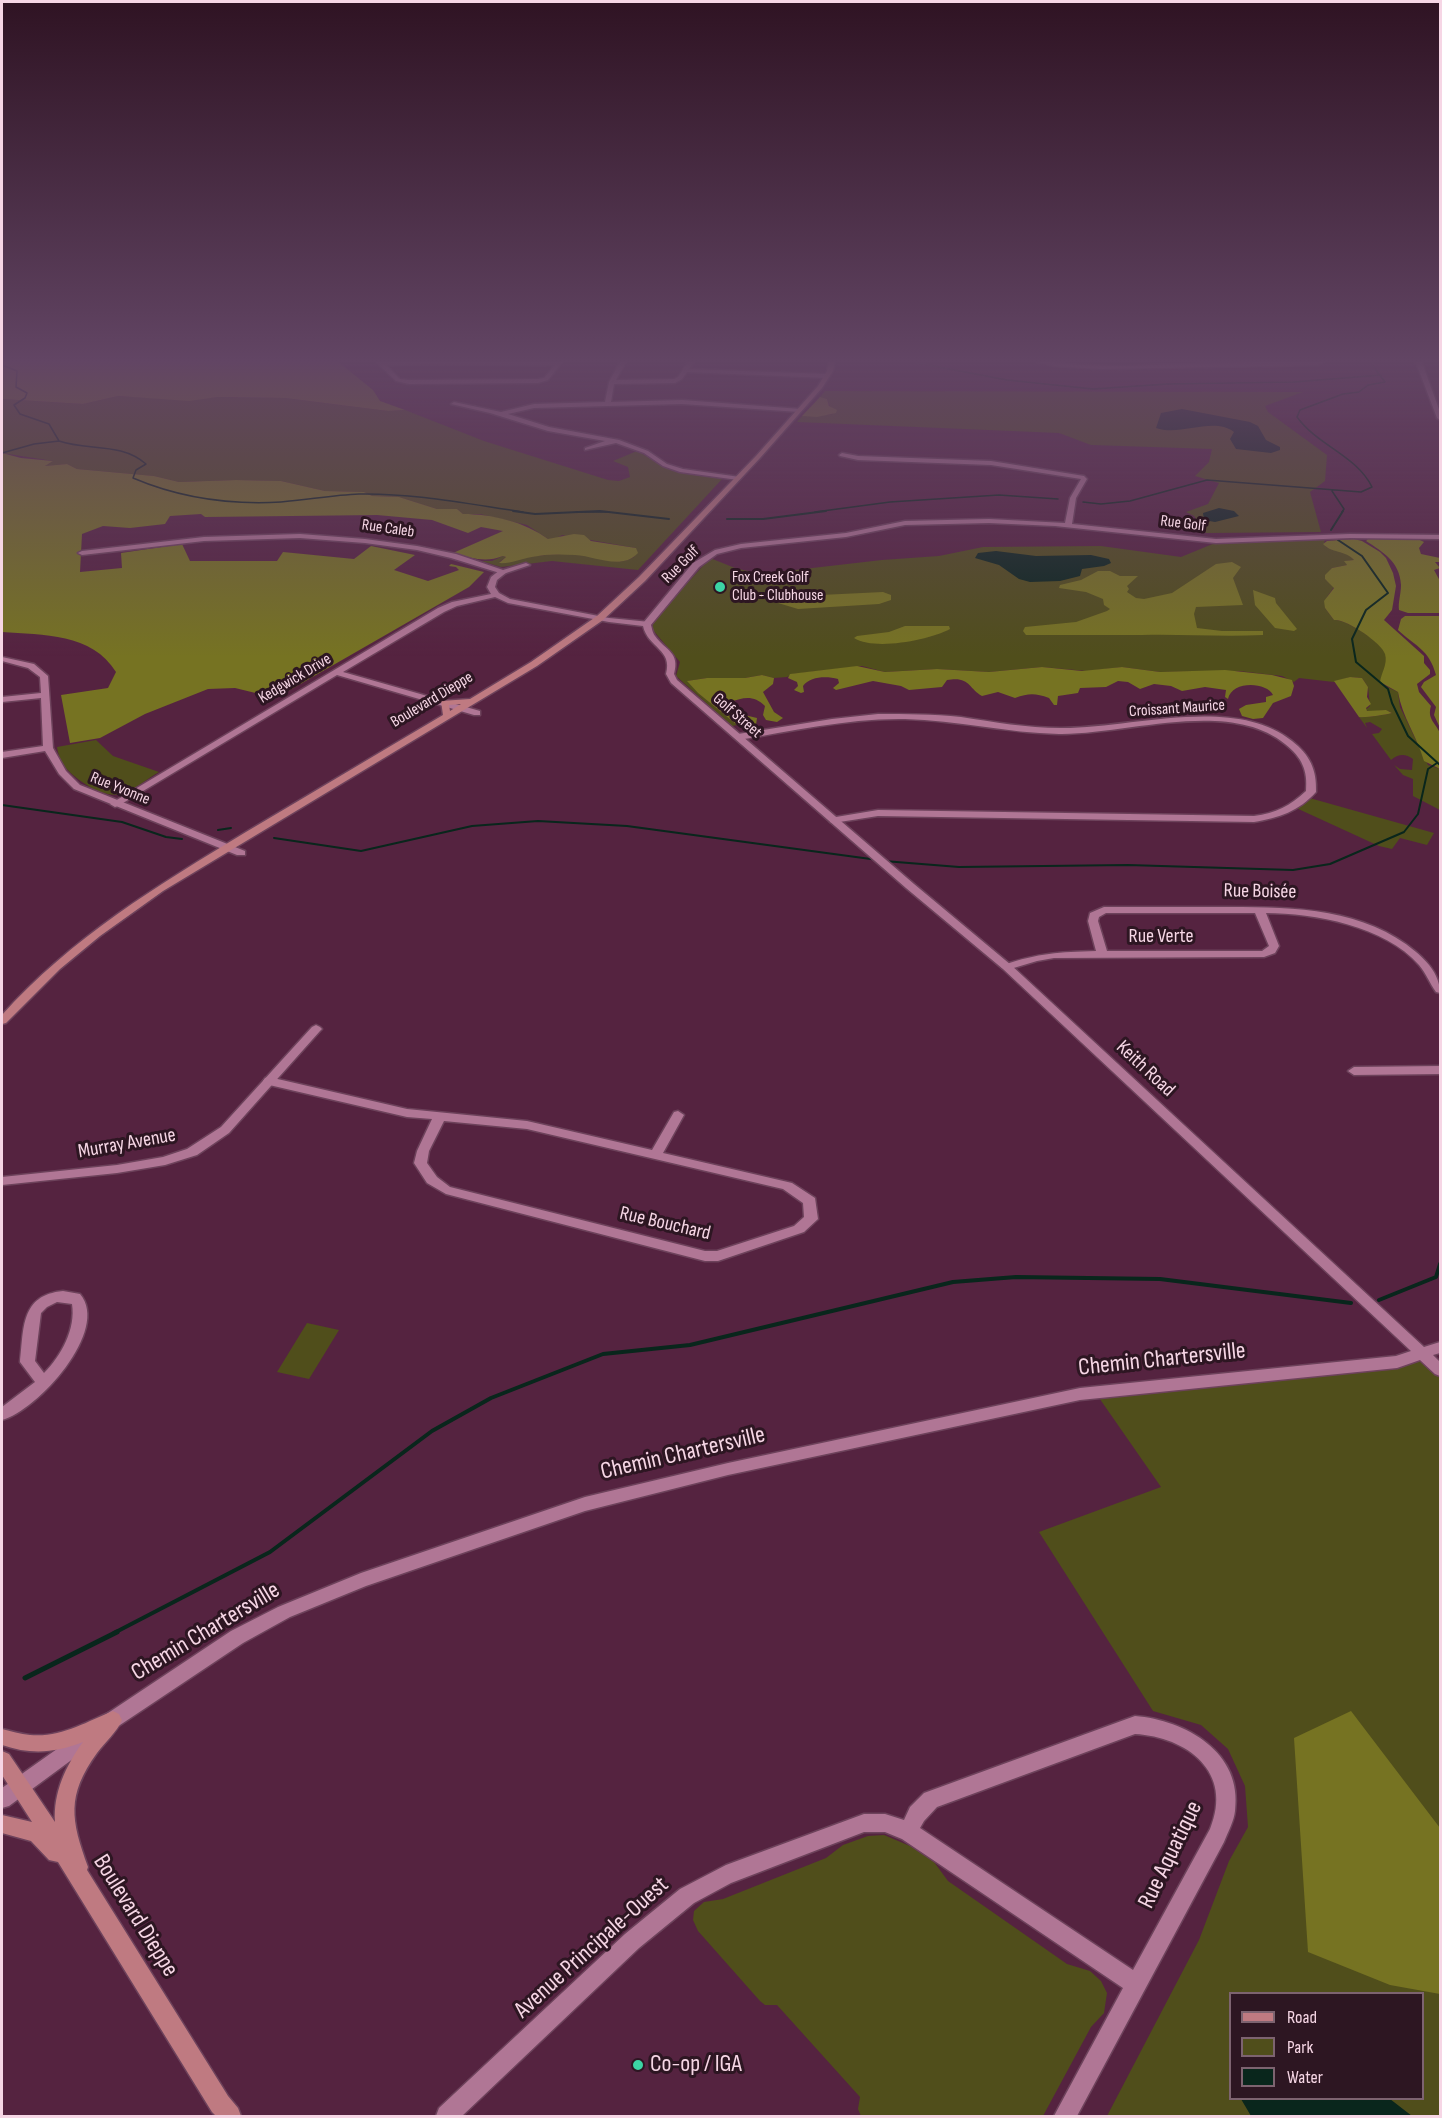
<!DOCTYPE html>
<meta charset="utf-8">
<style>
body{margin:0}
#map{position:relative;width:1442px;height:2118px;overflow:hidden;background:#552340;font-family:"Sofia Sans Condensed",sans-serif}
canvas{display:block}
.frame{position:absolute;inset:0;border:3px solid #f6d6e5;pointer-events:none}
.legend{position:absolute;left:1229px;top:1992px;width:195px;height:108px;box-sizing:border-box;background:#2d1622;border:2px solid #7d6370;margin:0;padding:8px 10px;list-style:none;font-size:18px;color:#f6d6e5}
.legend li{display:flex;align-items:center;gap:12px;height:30px}
.legend b{width:30px;border:2px solid #7d6370}
</style>
<div id="map">
<canvas width="1442" height="2118"></canvas>
<div class="frame"></div>
<ul class="legend">
<li><b style="height:8px;background:#bf7a81"></b>Road</li>
<li><b style="height:16px;background:#504e1b"></b>Park</li>
<li><b style="height:16px;background:#09261c"></b>Water</li>
</ul>
</div>
<script>
const g = document.querySelector('canvas').getContext('2d');
g.lineJoin = 'round';
function fill(path, color) {
  g.fillStyle = color;
  g.fill(path, 'evenodd');
}
function trace(path, color, width, dash) {
  g.strokeStyle = color;
  g.lineWidth = width;
  g.lineCap = dash ? 'butt' : 'round';
  g.setLineDash(dash || []);
  g.stroke(path);
}
function drawText(font, color, halo, rows, align = 'center') {
  g.font = font + ' "Sofia Sans Condensed",sans-serif';
  g.lineWidth = 6;
  g.setLineDash([]);
  g.textBaseline = 'middle';
  g.strokeStyle = halo;
  g.fillStyle = color;
  for (const [text, x, y, turn = 0] of rows) {
    g.save();
    g.translate(x, y);
    g.rotate((+turn || 0) * Math.PI / 180);
    g.textAlign = isNaN(turn) ? turn : align;
    if (halo) g.strokeText(text, 0, 0);
    g.fillText(text, 0, 0);
    g.restore();
  }
}
const green = new Path2D(`
 M825,391L1303,392L1265,406L1268,412L1327,455L1325,481L1310,492L1321,532L1206,533L1194,516L1186,512L1208,504L1219,483L1195,476L1209,462L1212,449L1091,445L1059,433L797,422L802,416L833,414L827,399L819,398Z
 M118,396L189,400L218,397L285,398L388,411L405,410L484,441L608,480L619,481L630,477L628,467L613,461L637,451L673,470L723,478L638,570L552,561L501,567L481,561H492L503,556L506,557L499,562C529,557 559,551 588,556C604,559 619,566 634,557L636,548L562,535L555,539H548L527,525L480,514H463L457,509H437L399,497L372,496L364,492L325,491L281,481L236,480L179,482L154,476L77,469L67,464L45,466L53,461L2,453V399L83,404Z
 M1327,538L1324,542L1326,547L1347,553L1354,560L1345,561L1347,565L1332,568L1325,579L1334,587L1327,597L1325,608L1334,620C1344,618 1380,641 1385,652C1389,661 1384,675 1383,685L1398,692L1400,707L1428,765L1440,769V810L1413,796V779L1403,775L1394,765L1400,769L1412,770L1413,759C1405,753 1398,754 1391,760L1372,734L1379,733L1382,729L1370,722L1365,723L1367,728L1359,717C1366,718 1384,715 1392,713C1384,707 1374,714 1365,710L1370,706L1368,687L1362,678L1350,677L1334,682L1299,678L1294,682L1282,676L1239,671L1160,672L1122,667L1087,671L1042,667L989,672L937,669L885,672L862,666L793,674L787,677L774,678L762,675L745,678H707L688,681L698,693L737,725L732,726L676,676L680,662L652,629L654,620L710,558L735,568L760,574L882,560L939,556L983,547L1101,546L1181,557L1215,543Z
 M96,740L113,756L159,772C147,779 134,790 121,794C102,799 75,779 63,765C60,760 58,753 57,747Z
 M1306,797L1434,833L1427,845L1400,838L1392,849L1379,846L1294,807Z
 M307,1323L339,1330L309,1379L277,1372Z
 M1423,1354L1440,1370V2116H1107L1199,1940L1229,1861L1248,1827L1245,1786L1228,1749L1201,1725L1153,1711L1039,1532L1161,1487L1095,1392ZM1230,1994H1422V2098H1230Z
 M884,1835L910,1846L934,1862L948,1881L1067,1964L1090,1971L1101,1981L1107,1993L1104,2013L1091,2027L1043,2116H861L858,2109L860,2097L777,2005H765L760,2001L698,1931L693,1920L694,1911L704,1902L723,1899L826,1858L843,1845L868,1836Z`);
const forest = new Path2D(`
 M2,360H336L373,390L380,401L405,410L388,411L285,398L218,397L189,401L118,396L83,404L2,399Z
 M820,397L827,399L829,406L837,410L836,413L817,417L802,416Z
 M2,453L21,458L53,461L45,466L67,464L77,469L154,476L179,482L236,480L281,481L325,491L364,492L372,496L399,497L437,509H457L463,514C492,514 525,522 548,539L574,534L584,535L591,541L636,548L638,553C621,571 596,556 575,555C560,554 545,554 532,557C520,559 510,564 499,563L506,557L503,556C485,563 472,558 453,553L503,531L481,527L468,533L432,520L377,515L205,517L201,514L170,516L165,524L130,528L103,526L82,534L80,572L122,568L121,553L182,544L190,561H277L283,552L354,559L371,546L415,555L394,570L428,581L459,570L456,567L449,566L451,564L484,572L469,587L276,698L235,688L208,689L145,714L100,738L70,743L61,695L108,688L116,672C92,633 43,635 2,632Z
 M1369,538L1420,540L1424,542L1419,548L1421,554L1440,558V562H1435L1440,568L1434,570L1440,581V613H1408L1399,610C1398,602 1401,594 1401,585C1400,562 1383,552 1366,541Z
 M1354,539L1362,541L1380,552L1386,558L1393,573L1396,586L1392,610L1384,620L1424,656V663L1430,670V674L1417,684L1419,692L1431,706C1427,719 1435,722 1440,733C1442,742 1441,759 1440,769L1424,761C1417,736 1402,717 1398,692L1380,682C1381,673 1388,664 1385,654C1382,643 1345,618 1334,620L1325,608L1324,601L1334,588L1325,579V575L1332,568L1347,565L1344,561L1354,560C1345,550 1331,553 1323,544L1327,541Z
 M1232,562L1241,567L1233,578L1243,605L1196,607L1194,614L1197,628L1222,631H1263V635C1222,637 1182,634 1142,635C1103,635 1065,635 1026,635L1023,631L1025,627L1076,622L1107,611L1110,609L1104,605L1103,599L1086,592L1059,588L1060,585L1081,580L1098,571H1110L1120,576H1138L1127,586L1129,589L1127,592L1136,598L1144,599L1172,593L1216,564Z
 M1253,590L1275,598L1276,603L1297,629L1294,631L1275,628L1255,605Z
 M883,592L891,595V600L879,604L798,609L778,603L788,598L800,596Z
 M1405,616H1440V728L1434,715L1436,707L1421,687L1424,682L1436,675C1429,649 1416,647 1398,630L1401,619Z
 M905,626H949L950,629C929,640 875,651 854,638L857,636L889,632Z
 M857,666L885,672L937,669L989,672L1042,667L1082,671L1122,667L1160,672L1225,670L1272,675L1292,680L1294,686L1291,696L1273,703L1263,718L1253,719L1242,716L1239,709L1246,705L1266,702V697L1273,695C1267,682 1232,680 1228,699L1225,697L1226,690L1205,687L1182,691L1171,686L1154,684L1140,689L1128,682L1118,681L1106,687L1080,688L1078,693L1058,696L1057,705H1054L1049,698C1035,693 1029,693 1015,698L998,692L982,696C968,688 970,676 947,680L942,687L909,690L901,686L873,681L836,690L833,688L839,683L838,679C827,676 810,676 803,686L804,692L801,693L794,690L798,686L797,682L788,678L790,674Z
 M762,675L774,678L773,684L763,692L774,712L783,718L777,722L766,720L763,715L765,706C754,695 744,697 730,702L736,713L757,718L756,725L747,727L737,725L698,693L687,681L707,678H745Z
 M1350,677L1362,678L1368,687L1367,697L1371,704L1366,708L1367,711L1386,710L1392,713C1384,715 1366,718 1359,717L1334,681Z
 M1351,1711L1440,1828V1994L1390,1985L1308,1952L1294,1738Z`);
const water = new Path2D(`
 M1182,409L1250,422L1258,426L1266,440L1280,447V450L1271,453L1236,449L1230,439L1234,432C1213,416 1180,437 1156,428L1161,413Z
 M1219,508L1234,511L1239,516L1215,522L1204,520L1203,513Z
 M996,551L1036,556L1091,555L1109,559L1111,563L1104,566L1082,569L1080,576L1060,581L1030,582L1019,579L999,565L975,558L978,553Z
 M1241,2099H1390L1412,2116H1251Z`);
const streamFar3 = new Path2D(`
 M902,360L1007,380L1093,389L1167,384L1294,382L1381,375
 M2,365L17,371L16,387L27,393L25,398L14,405L20,414L49,424L59,441
 M59,441C88,451 121,442 146,464L136,470L133,478C180,498 230,505 281,502C307,500 333,495 359,494C414,493 468,504 523,512
 M2,453L34,444L59,441
 M1332,491L1344,509L1342,512
 M1083,502L1101,504L1130,501L1207,480L1361,492L1372,487C1356,455 1318,446 1297,417L1300,410L1343,394L1359,392L1368,385L1385,382L1372,365L1373,362L1379,360
 M576,512H609
 M815,512L890,502L999,495L1058,499`);
const streamFar2 = new Path2D(`
 M513,511L535,514L600,511L669,519
 M727,519H763L826,511
 M1331,530L1343,511
 M1338,540L1362,556L1388,593L1366,610L1352,639L1356,662L1388,689L1392,703L1408,736L1440,765
 M2,805L122,822L166,837L182,839
 M218,830L231,828
 M274,838L361,851L472,826L538,821L627,826L878,860
 M884,861L959,867L1128,865L1293,870L1330,864L1404,832L1418,814L1428,769L1437,763`);
const streamFar1 = new Path2D(`
 M1379,1300L1436,1277L1440,1264
 M114,1633L270,1552L432,1431L491,1398L603,1354L690,1345L953,1282L1016,1277L1160,1279L1351,1303`);
const stream = new Path2D(`
 M25,1678L117,1632`);
const minor = new Path2D(`
 M374,360H380L383,362L564,360L548,380L538,383L409,384L396,381ZM424,364L555,365L544,378L538,379L409,380L400,379L386,365Z
 M621,360H627L616,380L674,379L678,377L689,360H695L689,369L827,374L830,376L827,378L687,372L682,379L675,383L614,384L611,402L682,400L801,409L799,412L682,404L534,408L508,414L549,427L619,440L648,451L667,464L683,469L740,477V479L738,480L680,472L663,466L644,453L616,443L585,450V448L605,441L548,431L490,413L451,404L454,402L501,412L534,404L605,402L609,382Z
 M1030,360L1077,365L1122,366L1326,360L1318,365L1100,369L1055,366Z
 M842,453L858,456L991,461L1084,476L1087,479L1076,498L1072,524L1216,539L1350,534L1440,535V539L1350,538L1216,543L1055,526L989,523L905,525L846,537L741,548L717,554L699,567L650,626H644V622L693,563L715,550L741,544L846,533L905,521L989,519L1065,523L1070,498L1081,479L991,465L858,460L840,456L839,455Z
 M300,534L365,539L417,546L456,554L503,570L526,563L530,565L503,574L451,558L417,550L365,543L300,538L204,541L82,555L78,553L82,551L204,537Z
 M2,657L34,664L48,676L53,748L66,771L80,785L245,851V855H237L74,789L59,774L45,751L2,758V752L43,746L41,698L2,702V697L41,693L40,677L28,668L2,661Z
 M878,714C906,714 933,714 961,717C994,722 1027,728 1060,728C1129,729 1234,694 1292,741C1310,755 1317,770 1316,792C1299,811 1279,818 1254,822L878,816L833,823L830,822V818L878,810L1254,816C1276,813 1290,806 1306,791C1308,771 1302,757 1285,744C1228,698 1127,735 1059,734C1007,733 957,720 905,719C849,718 793,731 738,740L734,737L738,734L832,719Z
 M1104,907C1141,907 1178,907 1214,907C1283,907 1361,905 1416,952C1429,963 1440,976 1440,993L1436,992C1430,984 1426,973 1419,965C1385,926 1314,913 1266,913L1279,946L1275,953L1264,957L1054,958L1037,961L1007,970L1001,967L1003,965C1039,953 1059,952 1096,951L1088,921L1090,913ZM1106,913H1255L1269,946L1262,951H1107L1098,921L1099,917Z
 M1440,1066V1074L1354,1075L1348,1071L1354,1067Z
 M269,1077L407,1109L527,1121L652,1150L674,1112L678,1111L684,1115L663,1153L792,1183L815,1198L818,1219L804,1232L718,1261H705L446,1194L427,1183L414,1163L417,1151L432,1119L407,1117L265,1084L263,1081L265,1078ZM444,1121L527,1129L783,1189L803,1203L804,1217L794,1226L717,1251H705L450,1187L437,1177L427,1163L429,1151Z
 M63,1291L80,1294C111,1330 37,1411 2,1420V1407L35,1382L20,1362C24,1329 20,1295 63,1291ZM57,1302L72,1304C76,1329 61,1356 44,1373L35,1361L41,1313L47,1307Z
 M1135,1716C1185,1720 1243,1752 1235,1811C1234,1821 1228,1832 1224,1842L1077,2116H1054L1123,1988L902,1839L885,1832H864L731,1883L694,1903L639,1948L462,2116H436L439,2108L625,1934L680,1889L726,1865L864,1814H885L904,1820L910,1807L924,1793ZM1135,1734C1187,1737 1234,1772 1210,1829L1133,1970L920,1828L924,1821L937,1807Z`);
const tertiary = new Path2D(`
 M1415,360H1421L1440,412V420L1437,418Z
 M500,570L507,572L497,580L495,587L499,593L510,599L609,618L650,622C652,627 652,632 655,636C666,651 680,652 674,674L677,680L914,884L1011,965L1424,1347L1440,1342V1353L1433,1355L1440,1362V1376L1435,1374L1420,1360L1397,1368L1080,1400L728,1475L585,1511L366,1586L290,1617L243,1643L114,1729L108,1732L102,1729L99,1723L102,1717L231,1631L278,1607L361,1573L585,1497L728,1463L1080,1388L1396,1356L1411,1351L1003,969L906,888L671,683L666,674C673,649 648,648 643,626L609,622L508,603L495,597L457,606L444,612L343,672L480,711V715H474L337,675L118,806L115,807L110,804L438,608L452,602L491,594L487,587L491,577Z
 M316,1025L320,1027L322,1029L320,1031L229,1133L197,1155L165,1165L117,1173L2,1185V1177L117,1165L163,1157L187,1149L221,1127L312,1027Z
 M94,1724L100,1727L103,1733L100,1739L9,1806L2,1808V1788L88,1727Z`);
const secondary = new Path2D(`
 M829,360H835L833,371L822,388L760,458L645,581L603,620L537,666L163,891L100,936L60,969L6,1023L2,1024V1015C71,938 158,885 246,832C312,793 377,754 443,715L441,701L470,699L531,662L597,616L639,577L756,456L818,386L827,371ZM461,704L450,711L449,705Z
 M113,1711L119,1714L122,1720C117,1732 105,1742 97,1753C66,1796 71,1820 88,1867L87,1870L228,2096L238,2108L241,2116H216L212,2112L58,1862L49,1860L31,1841L2,1833V1815L32,1822L2,1775V1751L9,1754L55,1822C53,1793 66,1765 83,1742C55,1753 31,1755 2,1745V1729C11,1731 20,1734 30,1735C60,1738 86,1722 113,1711Z`);
const markers = [
 [720,587,6,"#3cd4a4"],
 [638,2065,6,"#3cd4a4"]
];
const farStreetnames = [
 ["Rue Golf",1183,524,7],
 ["Rue Caleb",388,529,8],
 ["Rue Golf",681,565,-45],
 ["Kedgwick Drive",295,679,-31],
 ["Boulevard Dieppe",432,700,-31],
 ["Croissant Maurice",1177,709,-4],
 ["Golf Street",737,716,41],
 ["Rue Yvonne",120,789,22]
];
const farPoinames = [
 ["Fox Creek Golf",732,578],
 ["Club - Clubhouse",732,596]
];
const streetNames = [
 ["Rue Boisée",1260,892,1],
 ["Rue Verte",1161,937],
 ["Keith Road",1145,1069,43],
 ["Murray Avenue",127,1144,-10],
 ["Rue Bouchard",665,1224,13]
];
const nearStreetnames = [
 ["Chemin Chartersville",1162,1360,-6],
 ["Chemin Chartersville",683,1454,-13],
 ["Chemin Chartersville",206,1632,-31],
 ["Rue Aquatique",1171,1855,-64],
 ["Boulevard Dieppe",135,1916,58],
 ["Avenue Principale-Ouest",592,1948,-42]
];
const nearPoinames = [
 ["Co-op / IGA",650,2065]
];
fill(green, '#504e1b');
fill(forest, '#767322');
fill(water, '#09261c');
trace(streamFar3, '#09261c', 1.5);
trace(streamFar2, '#09261c', 2);
trace(streamFar1, '#09261c', 4);
trace(stream, '#09261c', 5);
trace(minor, '#6d425b', 3);
trace(tertiary, '#6d425b', 3);
trace(secondary, '#6d425b', 3);
fill(minor, '#b07695');
fill(tertiary, '#b07695');
fill(secondary, '#bf7a81');
const sky = g.createLinearGradient(0, 0, 0, 657);
sky.addColorStop(0, '#2f1323');
sky.addColorStop(0.55, '#624564');
sky.addColorStop(1, '#62456400');
g.fillStyle = sky;
g.fillRect(0, 0, 1442, 657);
for (const [x, y, r, color] of markers) {
  const dot = new Path2D();
  dot.arc(x, y, r, 0, 2 * Math.PI);
  g.fillStyle = color;
  g.fill(dot);
  trace(dot, '#2d1622', 2);
}
drawText('16px', '#f6d6e5', '#2d1622', farStreetnames);
drawText('16px', '#f6d6e5', '#2d1622', farPoinames, 'left');
drawText('20px', '#f6d6e5', '#2d1622', streetNames);
drawText('24px', '#f6d6e5', '#2d1622', nearStreetnames);
drawText('24px', '#f6d6e5', '#2d1622', nearPoinames, 'left');
</script>
